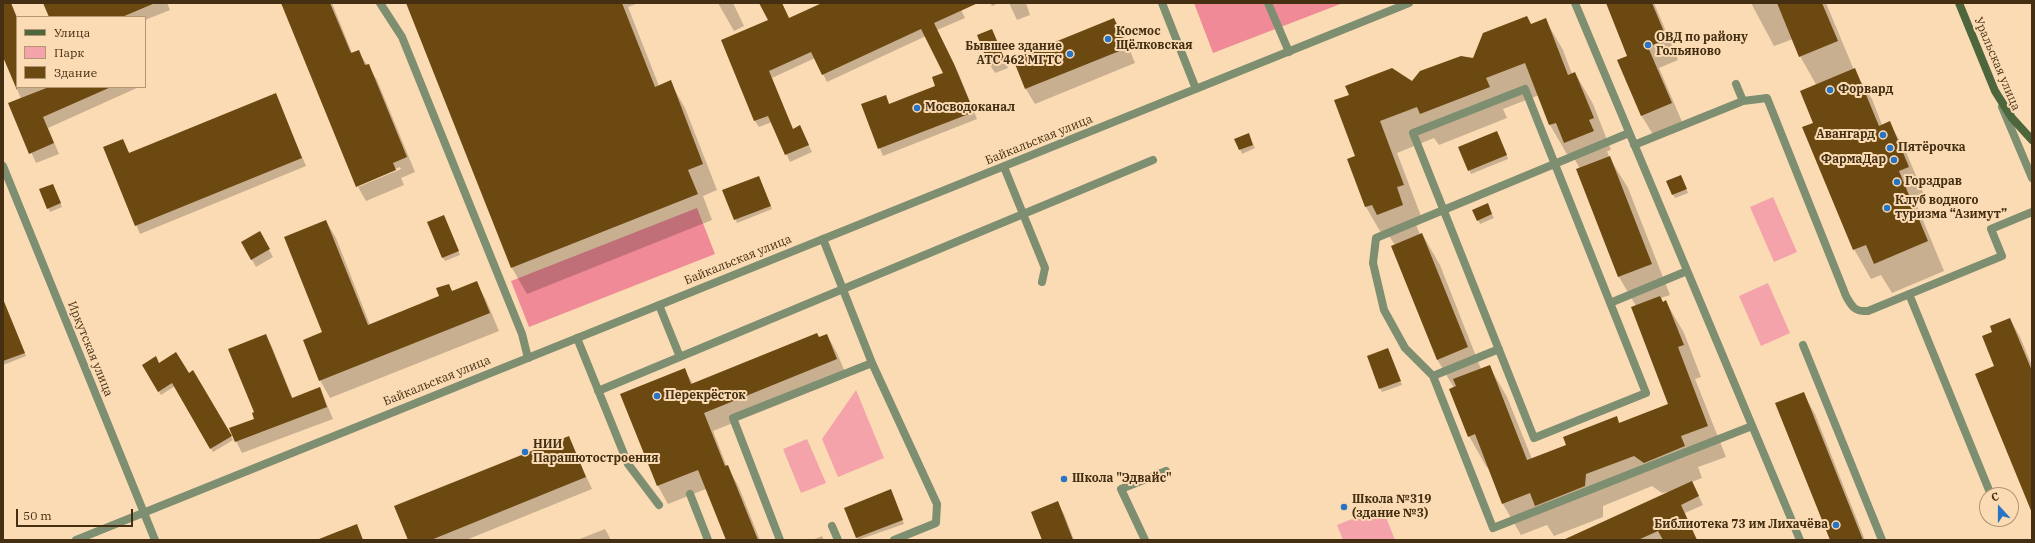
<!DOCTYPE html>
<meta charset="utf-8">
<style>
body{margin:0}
#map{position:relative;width:2035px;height:543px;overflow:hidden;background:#fbdbb4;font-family:"IBM Plex Serif",serif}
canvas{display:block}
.frame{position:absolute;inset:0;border:4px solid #442f12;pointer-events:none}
.legend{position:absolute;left:16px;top:16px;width:130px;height:72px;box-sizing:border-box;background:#fbdbb4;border:1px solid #b29673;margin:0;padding:5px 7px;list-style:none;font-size:12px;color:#442f12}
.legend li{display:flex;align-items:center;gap:8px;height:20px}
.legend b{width:20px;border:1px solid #b29673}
.north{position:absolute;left:1979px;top:487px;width:40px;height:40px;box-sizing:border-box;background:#fbdbb4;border:1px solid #b29673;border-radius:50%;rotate:339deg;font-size:11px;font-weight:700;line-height:16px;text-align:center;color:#442f12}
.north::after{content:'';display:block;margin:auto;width:14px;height:18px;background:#2674c3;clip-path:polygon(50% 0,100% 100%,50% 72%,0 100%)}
.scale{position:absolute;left:16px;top:509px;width:117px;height:18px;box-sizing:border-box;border:2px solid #442f12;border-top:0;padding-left:5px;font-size:12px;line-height:14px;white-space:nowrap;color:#442f12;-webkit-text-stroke:3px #fbdbb4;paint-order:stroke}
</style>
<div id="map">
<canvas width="2035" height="543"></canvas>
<div class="frame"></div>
<ul class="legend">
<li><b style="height:5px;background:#4e663c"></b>Улица</li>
<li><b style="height:11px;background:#f4a3ab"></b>Парк</li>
<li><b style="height:11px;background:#6d4912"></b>Здание</li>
</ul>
<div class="north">С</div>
<div class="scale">50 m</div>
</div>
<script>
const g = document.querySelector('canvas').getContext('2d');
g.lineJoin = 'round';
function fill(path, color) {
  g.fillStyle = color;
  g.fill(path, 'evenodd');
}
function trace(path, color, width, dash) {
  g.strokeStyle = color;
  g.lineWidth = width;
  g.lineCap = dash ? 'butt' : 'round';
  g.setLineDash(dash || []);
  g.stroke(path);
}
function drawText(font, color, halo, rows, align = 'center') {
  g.font = font + ' "IBM Plex Serif",serif';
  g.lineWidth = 4;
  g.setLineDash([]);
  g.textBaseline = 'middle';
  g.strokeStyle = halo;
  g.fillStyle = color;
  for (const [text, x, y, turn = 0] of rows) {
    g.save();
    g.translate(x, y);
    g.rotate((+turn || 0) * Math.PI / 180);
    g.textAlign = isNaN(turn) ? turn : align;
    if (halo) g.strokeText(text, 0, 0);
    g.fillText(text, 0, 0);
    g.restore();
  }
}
const green = new Path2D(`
 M1773,197L1797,252L1774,262L1750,207Z
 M1768,283L1790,333L1761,346L1739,296Z
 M856,390L884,458L838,477L822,439Z
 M807,439L826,483L801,493L783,449Z
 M1382,507L1395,540H1343L1337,525Z`);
const forest = new Path2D(`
 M1194,3H1343L1213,53Z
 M697,208L715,254L529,327L511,281Z`);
const shadow = new Path2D(`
 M3,3H11L17,17V87H46L47,89L52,87H139L48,128L59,154L36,163L9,104L21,99L3,54Z
 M44,3H167L170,10L145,20V17H50Z
 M282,3H332L352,53L358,51L377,80L415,172L401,178L404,185L366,201L358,187L401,169L400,167L358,185V187Z
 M410,3H638L628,7L659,86L670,82L685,108L717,190L703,196L712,220L527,294L512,268L407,4Z
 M718,3H733L744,26L734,31Z
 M760,3H782L789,19L824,3H958L965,18L937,30L958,72L977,119L883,156L862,105L885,96L890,105L936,86L944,73L926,36L827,82L815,58L772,78L793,130L800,127L812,152L790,162L772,122L759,127L755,121L722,40L769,21Z
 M990,3H999L992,6Z
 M1009,3H1026L1030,15L1017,20Z
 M1607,3H1654L1678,60L1659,68L1683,124L1654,136L1641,115L1629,56Z
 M1751,3H1826L1854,70L1872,99L1882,125L1889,122L1906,152L1925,197L1915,201L1944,271L1892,293L1881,275L1871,279L1854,249L1815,123L1817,86L1800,56L1793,39L1774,46Z
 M1114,19L1123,34L1135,63L1035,104L1026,89L1014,60Z
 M1545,19L1563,50L1572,74L1575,73L1593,104L1611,150L1607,151L1609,157L1628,188L1670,295L1661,298L1663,303L1666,302L1684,333L1701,377L1695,379L1726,457L1698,467L1702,478L1692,482L1703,505L1685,513L1697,540H1664L1663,538L1659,540H1585L1668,493L1667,492L1662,493L1652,486L1603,506V517L1554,536L1547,525L1521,535L1503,504L1488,467L1487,468L1469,436L1454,388L1437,359L1395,245L1389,236L1384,238L1366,207L1348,159L1357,156L1335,101L1412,83L1474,59L1531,25ZM1539,95L1550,125L1568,156L1572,154L1580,169L1619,277L1636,306L1670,405L1620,424L1616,417L1567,446L1532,459L1507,397L1489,366L1481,369L1440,265L1422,234L1420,235L1414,219L1421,216L1397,153L1434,138L1439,145L1507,118L1503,109Z
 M992,30L1008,68L995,73L990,65Z
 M278,101L306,166L140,234L104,147L122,140L129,153Z
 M1499,135L1508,159L1471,174L1459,147Z
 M1250,138L1255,148L1242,154L1236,139Z
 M1682,179L1688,193L1675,198L1673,194Z
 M760,180L772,209L737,223L724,191Z
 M54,188L62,207L50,212L40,190Z
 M1489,208L1494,218L1480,224L1478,220Z
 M446,220L460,255L445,261L443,258Z
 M326,221L336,238L370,325L476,282L486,300L499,331L330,398L320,380L324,333Z
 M259,232L273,257L256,267L242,242Z
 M10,317L26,356L3,365V319Z
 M2010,319L2020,337L2032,366V507L1995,367L1994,333Z
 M827,335L837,353L847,377L713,431L727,467L738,485L760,540H727L706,489L668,504L658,486L621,394L684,369L693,384Z
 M266,336L272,347L293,399L320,388L333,419L242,453L236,441L255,419Z
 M1388,349L1402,385L1382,392L1380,388Z
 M159,364L189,374L193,372L233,440L213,452L175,386L161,395L143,365Z
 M1803,393L1815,414L1865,540H1831Z
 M568,437L592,489L466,540H409Z
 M892,494L904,524L858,540L846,508Z
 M1057,502L1064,514L1074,540H1043Z
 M605,529L611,540H577Z
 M822,536L824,540H812Z`);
const building = new Path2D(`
 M3,3H11L17,18V90L3,57Z
 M43,3H155L122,17H49Z
 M281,3H330L351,53L359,50L365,65L369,64L407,157L393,163L396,170L356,187Z
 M406,3H622L655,87L671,80L703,164L688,170L698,194L511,268Z
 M759,3H782L789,18L822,3H978L934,23L954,64L974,112L878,149L861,104L886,95L889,104L935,86L932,77L943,73L921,29L822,75L811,52L769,71L793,129L800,125L809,145L785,155L768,116L754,121L721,40L768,20Z
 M1606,3H1652L1667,39L1648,47L1672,103L1641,116L1617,60L1627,56Z
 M1777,3H1822L1838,41L1799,57Z
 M1527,16L1531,24L1546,18L1568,75L1575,72L1594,118L1589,120L1594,131L1564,143L1556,123L1549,125L1525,63L1486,78L1490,87L1420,114L1417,107L1380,121L1404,185L1397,187L1403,205L1377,215L1372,205L1365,207L1347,159L1355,156L1334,100L1349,95L1345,86L1392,68L1412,81L1420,71L1461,56L1473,58L1483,33Z
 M1114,18L1127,48L1025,89L1013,59Z
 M992,29L1005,60L989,66L977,35Z
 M1855,68L1879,126L1890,121L1909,167L1899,171L1928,241L1874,264L1866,245L1853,250L1802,127L1813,123L1800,91Z
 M49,87H111L43,117L54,143L29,154L8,103Z
 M276,93L302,158L135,226L103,147L123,139L129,153Z
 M1497,131L1507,155L1468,171L1458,147Z
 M1249,133L1253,145L1239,150L1234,139Z
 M1610,156L1652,264L1618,277L1576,169Z
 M1681,175L1687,189L1672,195L1666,181Z
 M759,176L771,206L734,220L722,190Z
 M53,184L61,203L47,209L39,189Z
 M1488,203L1492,214L1477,221L1472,210Z
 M444,215L459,251L442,258L427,222Z
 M326,220L368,325L439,296L436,288L449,284L452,291L477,281L490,313L319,381L303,340L322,332L284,237Z
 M260,231L270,249L251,260L241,242Z
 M1422,233L1468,347L1437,360L1391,246Z
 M1660,296L1663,302L1666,300L1684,345L1678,347L1708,426L1681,436L1685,446L1644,463L1634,456L1586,474L1585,486L1535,506L1530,493L1502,504L1475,434L1468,437L1449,389L1456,386L1453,379L1490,365L1527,460L1566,445L1563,437L1617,416L1619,423L1668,404L1631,307Z
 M3,299L25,353L3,361Z
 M2010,318L2032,371V513L1975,374L1994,366L1982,336L1992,332L1990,326Z
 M817,333L819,337L827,334L837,359L704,413L725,466L728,465L758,540H726L698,470L657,486L620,394L685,368L691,384Z
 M266,334L292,398L320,387L327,407L235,442L229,428L254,419L252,413L254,412L228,349Z
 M1388,348L1401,381L1379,389L1367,356Z
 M176,352L189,373L193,370L232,436L210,449L172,383L158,392L142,365L156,356L159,363Z
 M1804,392L1863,540H1830L1775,403Z
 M569,436L586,477L431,540H408L394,506Z
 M1692,481L1699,496L1681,505L1697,540H1663L1658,531L1638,540H1563Z
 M891,489L903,520L856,538L844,508Z
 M1058,501L1073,540H1042L1031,512Z
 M357,524L363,540H319V539Z`);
const service = new Path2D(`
 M380,3L402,37L522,334L528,358
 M1268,3L1289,52
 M1575,3L1800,540
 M1736,84L1743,101
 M1525,89L1646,393L1534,438L1413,133Z
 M2002,107L2032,178
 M1629,133L1376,238L1373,263L1384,310L1405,348L1433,376L1493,528L1752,426
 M1634,145L1743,101L1767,98L1846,296C1852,307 1855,312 1868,311L2002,256L1991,229L2032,212
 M1004,167L1045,268L1042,282
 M823,239L872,363L937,504L936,523L894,540
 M1909,294L1991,495
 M1610,303L1687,271
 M659,305L680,357
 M577,338L628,464L659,505
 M1803,345L1882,540
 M1433,376L1499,349
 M598,391L1153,160
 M690,494L708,540
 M832,526L838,540
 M780,540L733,418L872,363
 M1145,540L1121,489L1166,471`);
const tertiary = new Path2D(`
 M1162,3L1196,89
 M3,166L155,540
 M76,540L1409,3`);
const secondary = new Path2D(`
 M1959,3L1995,91L2012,118L2032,140`);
const markers = [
 [1108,39,4,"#2674c3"],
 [1648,45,4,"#2674c3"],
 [1070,54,4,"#2674c3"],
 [1830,90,4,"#2674c3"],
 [917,108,4,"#2674c3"],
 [1883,135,4,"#2674c3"],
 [1890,148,4,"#2674c3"],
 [1894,160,4,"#2674c3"],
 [1897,182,4,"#2674c3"],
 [1887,208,4,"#2674c3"],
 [657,396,4,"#2674c3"],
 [525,452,4,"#2674c3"],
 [1064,479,4,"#2674c3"],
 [1344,507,4,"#2674c3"],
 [1836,525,4,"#2674c3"]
];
const poiNames = [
 ["Космос",1116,32],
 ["Щёлковская",1116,46],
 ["ОВД по району",1656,38],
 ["Гольяново",1656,52],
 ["Бывшее здание",1062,47,"right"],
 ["АТС 462 МГТС",1062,61,"right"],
 ["Форвард",1838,90],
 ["Мосводоканал",925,108],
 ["Авангард",1875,135,"right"],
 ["Пятёрочка",1898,148],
 ["ФармаДар",1886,160,"right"],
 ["Горздрав",1905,182],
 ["Клуб водного",1895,201],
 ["туризма “Азимут”",1895,215],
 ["Перекрёсток",665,396],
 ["НИИ",533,445],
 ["Парашютостроения",533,459],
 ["Школа \"Эдвайс\"",1072,479],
 ["Школа №319",1352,500],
 ["(здание №3)",1352,514],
 ["Библиотека 73 им Лихачёва",1828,525,"right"]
];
const streetNames = [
 ["Уральская улица",1997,64,67],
 ["Байкальская улица",1039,140,-22],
 ["Байкальская улица",738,260,-22],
 ["Иркутская улица",90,349,68],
 ["Байкальская улица",437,381,-22]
];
fill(green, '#f4a3ab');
fill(forest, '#f18a97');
fill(shadow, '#0003');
fill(building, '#6d4912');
trace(service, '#7d8e71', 8);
trace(tertiary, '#7d8e71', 8);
trace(secondary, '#4e663c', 8);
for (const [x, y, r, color] of markers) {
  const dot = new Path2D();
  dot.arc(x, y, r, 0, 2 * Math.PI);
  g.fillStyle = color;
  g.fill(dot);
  trace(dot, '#fbdbb4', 1.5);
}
drawText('bold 12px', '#442f12', '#fbdbb4', poiNames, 'left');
drawText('12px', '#442f12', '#fbdbb4', streetNames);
</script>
